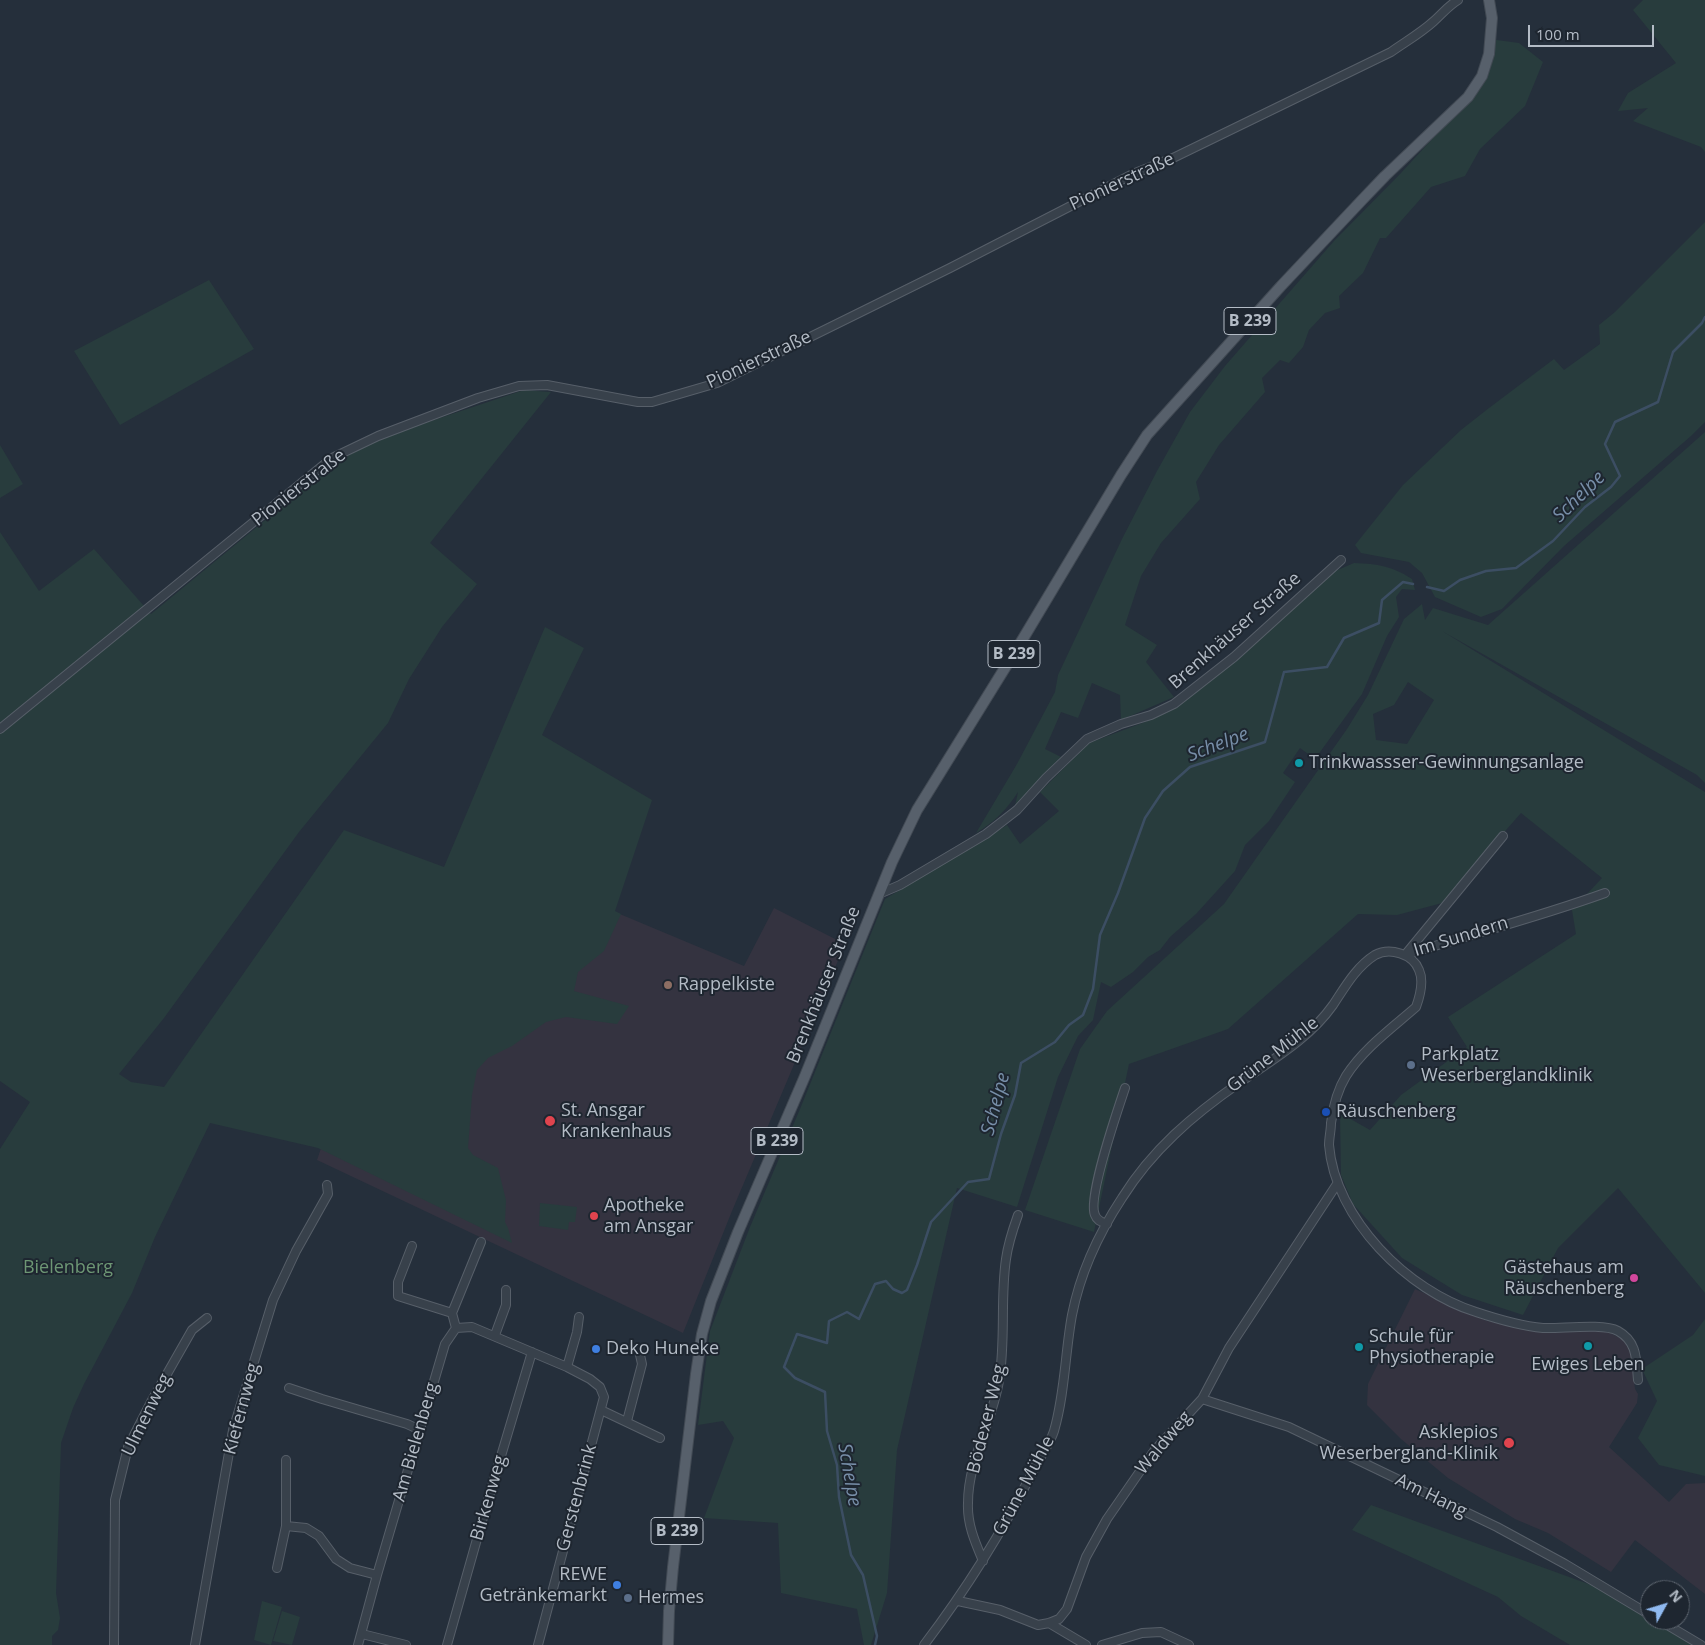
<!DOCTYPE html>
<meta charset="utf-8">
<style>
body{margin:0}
#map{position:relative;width:1705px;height:1645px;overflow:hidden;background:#252f3b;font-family:"Open Sans",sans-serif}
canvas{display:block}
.north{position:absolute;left:1640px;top:1580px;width:50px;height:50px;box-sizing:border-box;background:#1e2630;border:1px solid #5a626c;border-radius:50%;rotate:51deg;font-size:14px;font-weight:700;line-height:20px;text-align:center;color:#b4bcc6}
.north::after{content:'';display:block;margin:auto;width:18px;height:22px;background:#8fb9f0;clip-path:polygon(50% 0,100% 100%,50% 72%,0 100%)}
.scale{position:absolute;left:1528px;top:25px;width:126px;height:22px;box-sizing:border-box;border:2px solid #b4bcc6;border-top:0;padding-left:6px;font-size:15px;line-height:18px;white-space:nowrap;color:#b4bcc6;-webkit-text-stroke:4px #1e2630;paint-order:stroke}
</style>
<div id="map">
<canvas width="1705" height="1645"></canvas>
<div class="north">N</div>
<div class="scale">100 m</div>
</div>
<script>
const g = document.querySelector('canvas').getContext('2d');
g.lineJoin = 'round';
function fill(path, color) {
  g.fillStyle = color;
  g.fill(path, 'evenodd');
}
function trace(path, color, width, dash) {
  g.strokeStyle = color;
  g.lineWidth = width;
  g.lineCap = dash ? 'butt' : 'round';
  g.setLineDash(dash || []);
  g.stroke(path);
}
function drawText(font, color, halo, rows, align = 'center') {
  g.font = font + ' "Open Sans",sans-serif';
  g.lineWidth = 4;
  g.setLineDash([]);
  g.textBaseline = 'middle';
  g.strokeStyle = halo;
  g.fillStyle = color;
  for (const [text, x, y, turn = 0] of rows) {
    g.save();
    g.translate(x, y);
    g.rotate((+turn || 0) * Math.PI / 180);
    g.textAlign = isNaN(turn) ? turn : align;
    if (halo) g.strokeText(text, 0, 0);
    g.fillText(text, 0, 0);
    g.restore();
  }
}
const medical = new Path2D(`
 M774,908L845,944L732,1211L683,1333L317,1160L343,1083L615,912L744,966Z
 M1415,1289L1487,1321L1534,1330L1606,1331L1620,1338L1630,1346L1635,1389L1638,1394L1637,1403L1609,1447L1669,1502L1686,1484L1705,1483V1594L1635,1540L1611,1572L1548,1533L1515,1519L1448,1478L1401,1439L1367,1405L1368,1384Z`);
const green = new Path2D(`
 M1643,0H1705V152L1701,147L1633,121L1648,108L1618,111L1628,93L1676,63L1633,10Z
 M1489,39L1519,43L1543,62L1525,106L1480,149L1465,176L1431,187L1386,238H1380L1363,273L1339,296L1340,308L1325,313L1309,330L1303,347L1289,363L1280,360L1262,378L1265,392L1219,445L1196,482L1200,499L1161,543L1141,576L1125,625L1157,645L1146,662L1174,697L1121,720L1120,695L1092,683L1078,718L1061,712L1045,749L1061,757L1015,806L1018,792C1007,809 995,822 976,833L1017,764L1055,692L1058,675L1122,539L1157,471L1190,412L1225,366L1334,241L1401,173L1456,113L1472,89Z
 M1705,222V422L1691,436L1564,546L1502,609L1481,617L1435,597L1422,573L1409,562L1361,553L1355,545L1403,485L1461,430L1489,408L1554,359L1564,370L1600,344L1599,325L1615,312Z
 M209,280L254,349L120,425L74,351Z
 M524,390L551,392L430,543L477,584L442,627L409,679L388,723L299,832L164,1018L119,1074L131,1082L164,1087L344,830L444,867L545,627L584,648L542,735L652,800L615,911L621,914L604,951L578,972L574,991L629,1006L617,1024L566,1017L546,1022L512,1046L488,1058L477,1070L472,1095L468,1148L473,1155L498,1168L506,1200L505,1222L508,1228L512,1243L318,1148L210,1123L155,1237L132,1293L84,1384L73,1408L61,1443L56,1593L60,1618L58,1630L52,1636V1645H0V1149L30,1102L0,1081V532L39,591L94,549L151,614L331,466L366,445L431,421Z
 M1705,432V783L1697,775L1442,631L1705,792V1293L1618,1188L1558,1248L1523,1315L1462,1295L1402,1258L1353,1204L1341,1175L1340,1113L1370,1130L1401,1095L1467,1047L1448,1017L1576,934L1572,910L1602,878L1521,813L1442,903L1397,915L1358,914L1228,1029L1129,1064L1094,1232L1025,1210L1080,1049L1107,1011L1224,904L1347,729L1368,695L1404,619L1422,604L1425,620L1433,608L1488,625ZM1408,682L1434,700L1407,744L1376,740L1373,714L1394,705Z
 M0,445L23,484L0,498Z
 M1354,563C1378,564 1392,566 1412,579L1415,590L1402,589L1396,597L1399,617L1387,636L1362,694L1315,759L1300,748L1283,773L1295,782L1269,821L1245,845L1235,871L1196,914L1170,937L1160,950L1148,957L1133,972L1111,987L1101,982L1093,1020L1078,1036L1058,1077L1017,1207L957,1188L897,1450L887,1593L871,1645H864L857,1609L781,1593L778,1523L704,1518L734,1438L723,1421L698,1425L710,1331L750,1227L800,1109L885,899L1007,825L1020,844L1059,811L1040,792L1089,743L1145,722L1175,706L1333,572Z
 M540,1203L577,1207L575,1222H569L568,1230L539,1226Z
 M1705,1319V1476L1659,1465L1638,1438L1657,1401L1642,1369L1693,1335Z
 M1371,1505L1627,1598L1650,1615V1620H1657L1692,1645H1570L1521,1616L1498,1597L1352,1530Z
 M262,1601L282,1607L271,1645L254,1640Z
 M282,1611L300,1617L292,1645L273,1641Z`);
const stream = new Path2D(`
 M1427,587L1444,591L1460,580L1486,571L1516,568L1553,541L1585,507L1611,487L1620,476L1605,444L1615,422L1658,402L1673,352L1702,323L1705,317
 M875,1645L877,1636L863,1575L851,1555L839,1497L837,1465L827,1431L825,1392L795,1378L784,1367L797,1334L827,1343L829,1321L847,1312L859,1319L875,1284L886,1281L893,1289L902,1293L907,1290L917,1265L931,1222L968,1182L989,1179L1001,1134L1015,1095L1021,1063L1055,1042L1069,1025L1083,1015L1093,989L1100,935L1118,893L1145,818L1163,791L1190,767L1265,742L1284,672L1327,667L1344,638L1379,623L1382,600L1403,582L1413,584`);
const minor = new Path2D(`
 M0,729L332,458L378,436L478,398L519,386L547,385L638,402H652L717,383L950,268L1133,174L1173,158L1391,52C1405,42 1421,33 1434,21C1442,14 1448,6 1458,0
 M879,894L900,885L986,834L1017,810L1046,778L1087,739L1121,724L1151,715L1174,704L1234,657L1341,560
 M1405,955C1472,934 1539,917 1605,893
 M1405,955L1503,836
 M1107,1224C1102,1222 1097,1221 1095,1215C1087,1199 1118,1109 1125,1088
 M452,1313L481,1242
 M456,1328L472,1327L567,1367L590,1379L600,1387L604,1397L538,1645
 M495,1335L506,1305V1290
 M567,1367L577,1332L579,1317
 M289,1388L322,1399L407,1424L420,1430
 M1202,1399L1289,1427L1497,1527L1565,1564L1650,1615
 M601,1410L660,1438
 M627,1421L642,1364L640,1355
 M286,1526L306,1528L319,1536L336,1559L350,1568L377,1575
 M983,1561C975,1542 967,1524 968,1503C968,1460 992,1423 999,1381C1006,1340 1000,1299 1006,1259C1008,1244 1013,1229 1018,1215
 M277,1568L286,1526V1460
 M958,1601L1000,1610L1038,1625L1049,1623L1059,1619L1067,1609L1086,1557L1107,1519L1154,1451L1202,1399L1229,1348L1337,1184
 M1659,1620L1701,1645
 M1049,1623L1086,1645
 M362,1634L406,1645
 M114,1645L115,1500L128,1447L151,1402L192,1330L207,1318
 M195,1645L233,1430L273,1300L296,1251L328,1194L327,1185
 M358,1645L377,1575L445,1344L456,1328L452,1313L398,1296V1282L412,1246
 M447,1645L490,1493L532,1352
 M924,1645C965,1591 1001,1534 1032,1473C1038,1460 1050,1444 1054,1431C1065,1393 1065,1353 1072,1315C1080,1274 1099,1233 1122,1198C1152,1150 1193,1115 1239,1083C1272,1060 1309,1039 1333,1005C1345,987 1356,967 1375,955C1390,947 1413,954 1419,970C1424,981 1420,996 1416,1007C1392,1028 1363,1049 1346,1076C1338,1089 1333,1108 1331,1123C1331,1130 1329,1138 1329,1145C1335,1219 1408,1291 1476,1312C1497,1319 1521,1326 1543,1328C1561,1329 1603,1323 1618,1331C1638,1342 1636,1361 1638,1380
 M1102,1645L1142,1633L1161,1632L1189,1645`);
const major = new Path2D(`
 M668,1645L669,1611L673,1567L696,1374L702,1334L711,1301L738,1232L805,1076L892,862L917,810L1021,642L1121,475L1147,435L1281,286L1362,200L1385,176L1468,97L1482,76L1489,54L1492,18L1489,0`);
const markers = [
 [1299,763,5,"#0f9aa8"],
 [668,985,5,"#8d6e63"],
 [1411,1065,5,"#5c6f8a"],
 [1326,1112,5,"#1a4fb4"],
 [550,1121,6,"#e0444e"],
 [594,1216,5,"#e0444e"],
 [1634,1278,5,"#d1479c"],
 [1588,1346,5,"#0f9aa8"],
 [1359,1347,5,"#0f9aa8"],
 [596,1349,5,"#3f7fe0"],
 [1509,1443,6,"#e0444e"],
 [617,1585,5,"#3f7fe0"],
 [628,1598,5,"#5c6f8a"]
];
const shields = [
 [1250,321,52],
 [1014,654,52],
 [777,1141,52],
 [677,1531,52]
];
const shieldNames = [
 ["B 239",1250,321],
 ["B 239",1014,654],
 ["B 239",777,1141],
 ["B 239",677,1531]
];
const streetNames = [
 ["Pionierstraße",1122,182,-25],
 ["Pionierstraße",759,360,-25],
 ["Pionierstraße",299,488,-38],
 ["Brenkhäuser Straße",1235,631,-41],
 ["Im Sundern",1461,937,-17],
 ["Brenkhäuser Straße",824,985,-68],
 ["Grüne Mühle",1273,1055,-38],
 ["Kiefernweg",242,1409,-75],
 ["Ulmenweg",147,1415,-64],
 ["Bödexer Weg",987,1419,-76],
 ["Am Bielenberg",416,1442,-74],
 ["Waldweg",1164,1443,-50],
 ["Grüne Mühle",1024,1486,-62],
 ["Am Hang",1431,1496,26],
 ["Birkenweg",489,1498,-74],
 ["Gerstenbrink",577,1498,-75]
];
const poiNames = [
 ["Trinkwassser-Gewinnungsanlage",1309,763],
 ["Rappelkiste",678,985],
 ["Parkplatz",1421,1055],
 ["Weserberglandklinik",1421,1076],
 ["St. Ansgar",561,1111],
 ["Krankenhaus",561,1132],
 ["Räuschenberg",1336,1112],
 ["Apotheke",604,1206],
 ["am Ansgar",604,1227],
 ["Gästehaus am",1624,1268,"right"],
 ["Räuschenberg",1624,1289,"right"],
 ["Schule für",1369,1337],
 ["Physiotherapie",1369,1358],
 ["Deko Huneke",606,1349],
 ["Ewiges Leben",1588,1365,"center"],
 ["Asklepios",1498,1433,"right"],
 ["Weserbergland-Klinik",1498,1454,"right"],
 ["REWE",607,1575,"right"],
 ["Getränkemarkt",607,1596,"right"],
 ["Hermes",638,1598]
];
const parkNames = [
 ["Bielenberg",68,1268]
];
const waterNames = [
 ["Schelpe",1579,497,-44],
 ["Schelpe",1218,745,-21],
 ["Schelpe",996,1104,-75],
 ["Schelpe",849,1475,80]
];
fill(medical, '#343340');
fill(green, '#283c3d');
trace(stream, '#3c4e63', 2.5);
trace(minor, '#575f69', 10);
trace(major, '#424a54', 12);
trace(minor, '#38414b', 8);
trace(major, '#57606b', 10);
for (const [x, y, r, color] of markers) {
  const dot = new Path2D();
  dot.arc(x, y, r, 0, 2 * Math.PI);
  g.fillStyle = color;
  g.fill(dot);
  trace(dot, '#1e2630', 2);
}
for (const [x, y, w] of shields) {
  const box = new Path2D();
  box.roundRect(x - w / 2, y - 13.5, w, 27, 4);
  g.fillStyle = '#1e2630';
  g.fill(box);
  trace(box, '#b4bcc6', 1);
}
drawText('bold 16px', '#b4bcc6', null, shieldNames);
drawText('18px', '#b4bcc6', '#1e2630', streetNames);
drawText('18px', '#b4bcc6', '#1e2630', poiNames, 'left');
drawText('18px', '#6d9674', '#1e2630', parkNames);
drawText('italic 19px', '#778ea8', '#1e2630', waterNames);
</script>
